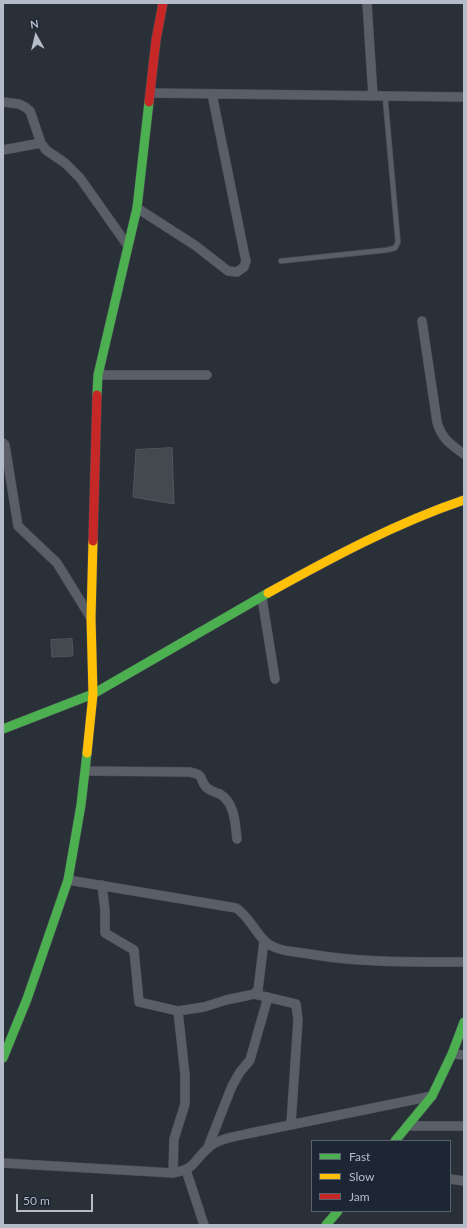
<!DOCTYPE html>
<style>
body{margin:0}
#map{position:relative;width:467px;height:1228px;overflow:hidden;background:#2a3038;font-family:Lato,sans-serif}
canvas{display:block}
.frame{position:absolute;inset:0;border:4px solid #b4bcc9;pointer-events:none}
.legend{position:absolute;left:311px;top:1140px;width:140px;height:72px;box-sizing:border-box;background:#1d2633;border:1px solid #59626f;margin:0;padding:5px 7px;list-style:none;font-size:12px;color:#b4bcc9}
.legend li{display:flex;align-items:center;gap:8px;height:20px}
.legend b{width:20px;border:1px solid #59626f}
.north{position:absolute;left:16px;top:16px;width:40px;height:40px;-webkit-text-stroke:3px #1d2633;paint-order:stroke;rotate:352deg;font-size:11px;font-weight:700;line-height:16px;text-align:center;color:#b4bcc9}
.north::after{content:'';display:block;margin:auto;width:14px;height:18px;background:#b4bcc9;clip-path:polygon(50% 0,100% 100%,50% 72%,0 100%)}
.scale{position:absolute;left:16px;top:1194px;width:77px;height:18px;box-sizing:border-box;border:2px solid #b4bcc9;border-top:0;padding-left:5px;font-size:12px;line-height:14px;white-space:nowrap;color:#b4bcc9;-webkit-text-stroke:3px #1d2633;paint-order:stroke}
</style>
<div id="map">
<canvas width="467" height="1228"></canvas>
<div class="frame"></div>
<ul class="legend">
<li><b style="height:5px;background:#4caf50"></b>Fast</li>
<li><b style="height:5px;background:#ffc107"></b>Slow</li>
<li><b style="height:5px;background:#c62828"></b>Jam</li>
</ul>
<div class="north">N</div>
<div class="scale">50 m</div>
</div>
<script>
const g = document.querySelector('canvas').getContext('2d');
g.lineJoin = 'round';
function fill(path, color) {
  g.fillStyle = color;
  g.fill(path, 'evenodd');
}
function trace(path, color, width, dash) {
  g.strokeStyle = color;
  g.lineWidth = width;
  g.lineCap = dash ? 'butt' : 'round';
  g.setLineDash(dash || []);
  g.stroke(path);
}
const building = new Path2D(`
 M172,448L174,504L133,497L136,450Z
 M72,639L73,656L52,657L51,640Z`);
const lane = new Path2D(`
 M281,261L387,250L395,248L398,242L385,96`);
const street = new Path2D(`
 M367,3L373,96
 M151,93L464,97
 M3,102L19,104L25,107L30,111L41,143L46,150L65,163L80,178L128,246
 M3,150L41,143
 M137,208L196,246L228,271L237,272L244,267L246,261L244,252L212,94
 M422,321L437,422C442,439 450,444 464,454
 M98,375H207
 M3,443L5,445L18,526L57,563L91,618
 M262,598L275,679
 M86,771L189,772C206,775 198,778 206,787C210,791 215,792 220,794C235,803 235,823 237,839
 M68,880L236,908C252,918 257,940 274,947C285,952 298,952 309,954C361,963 412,962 464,962
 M102,885L105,911V933L134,950L139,1002L178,1011L204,1007L226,1000L250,995L254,994L258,990L264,941
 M254,994L296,1004L298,1020L291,1124
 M452,1054L464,1055
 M407,1126H464
 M208,1147L232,1086L240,1072L250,1060L268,997
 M3,1163L173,1173C197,1168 192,1162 208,1148C217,1139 234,1137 246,1134L432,1096
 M186,1170L204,1225
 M173,1173L174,1139L185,1104V1075L178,1011
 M450,1179L464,1181`);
const fast = new Path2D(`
 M97,395L98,375L137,208L149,102
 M3,729L93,694L268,593
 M3,1058L27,999L68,880L81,805L87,753
 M395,1141L432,1096L452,1054L464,1022
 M326,1225L338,1211`);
const slow = new Path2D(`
 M268,593C331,558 396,523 464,500
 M87,753L93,694L91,618L93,541`);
const jam = new Path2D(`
 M149,102L156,40L163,3
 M93,541L97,395`);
fill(building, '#444950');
trace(building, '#52575f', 1);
trace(lane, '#484c53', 6);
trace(street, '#484c53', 10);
trace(fast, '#484c53', 10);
trace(slow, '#484c53', 10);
trace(jam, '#484c53', 10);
trace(lane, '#5a5e66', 4.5);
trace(street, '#5a5e66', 9);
trace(fast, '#4caf50', 9);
trace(slow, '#ffc107', 9);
trace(jam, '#c62828', 9);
</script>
